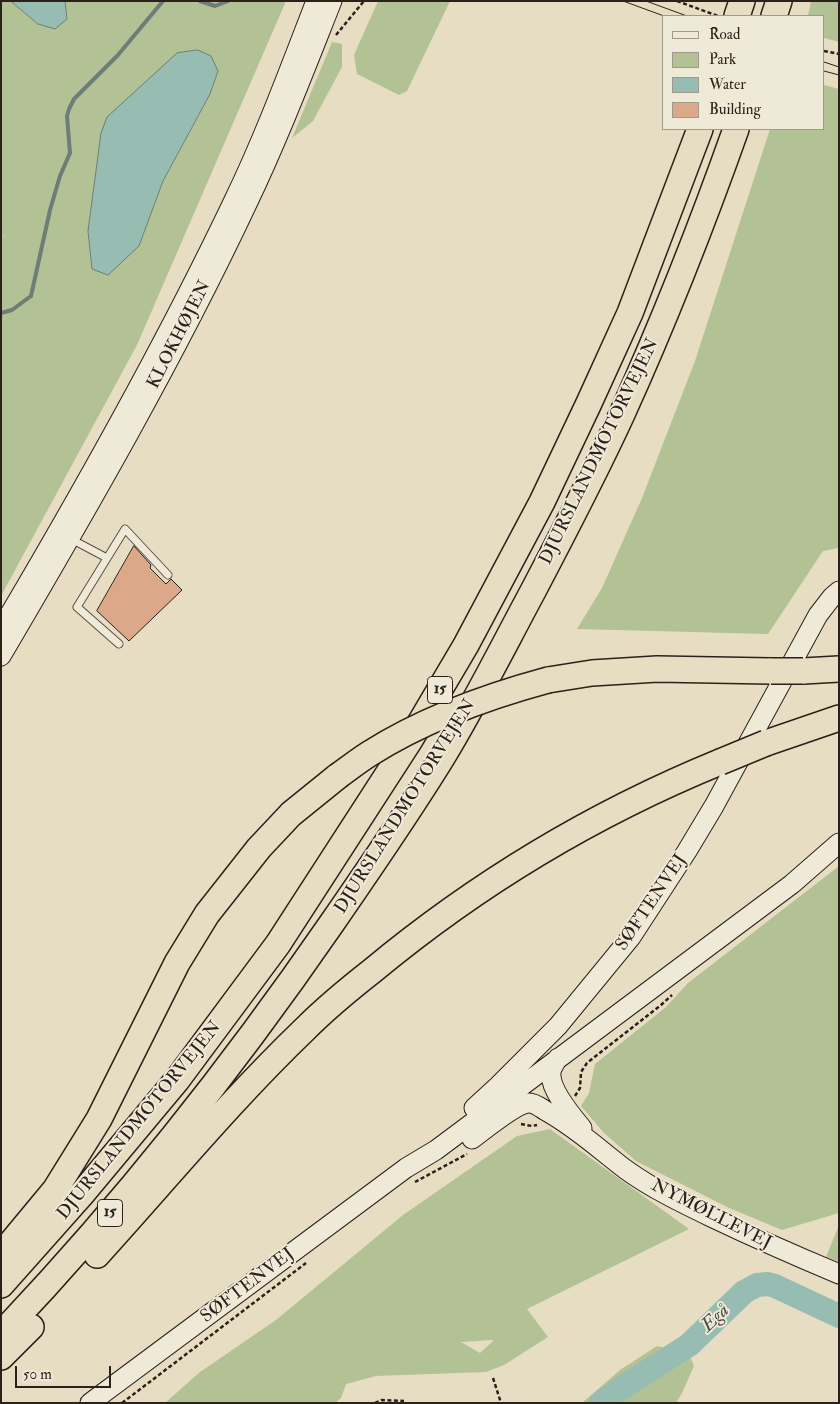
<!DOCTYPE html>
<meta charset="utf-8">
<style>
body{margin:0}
#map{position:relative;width:840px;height:1404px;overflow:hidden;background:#e7ddc3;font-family:"IM FELL Double Pica",serif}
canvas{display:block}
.frame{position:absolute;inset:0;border:2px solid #2c201b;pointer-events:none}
.legend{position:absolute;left:662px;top:15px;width:162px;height:115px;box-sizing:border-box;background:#efe9d8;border:1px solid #a1998c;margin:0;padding:6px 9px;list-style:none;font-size:15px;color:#2c201b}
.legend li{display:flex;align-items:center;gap:10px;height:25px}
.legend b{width:25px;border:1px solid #a1998c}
.scale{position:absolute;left:15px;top:1366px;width:96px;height:22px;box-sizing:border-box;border:2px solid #2c201b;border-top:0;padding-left:6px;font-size:15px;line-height:18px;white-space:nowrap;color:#2c201b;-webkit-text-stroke:4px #efe9d8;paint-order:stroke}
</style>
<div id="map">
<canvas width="840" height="1404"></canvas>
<div class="frame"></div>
<ul class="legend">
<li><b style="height:6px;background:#efe9d8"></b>Road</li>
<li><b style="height:14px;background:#b3c295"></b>Park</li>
<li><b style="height:14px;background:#97bcb1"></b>Water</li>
<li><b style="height:14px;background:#dba98a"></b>Building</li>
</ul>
<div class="scale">50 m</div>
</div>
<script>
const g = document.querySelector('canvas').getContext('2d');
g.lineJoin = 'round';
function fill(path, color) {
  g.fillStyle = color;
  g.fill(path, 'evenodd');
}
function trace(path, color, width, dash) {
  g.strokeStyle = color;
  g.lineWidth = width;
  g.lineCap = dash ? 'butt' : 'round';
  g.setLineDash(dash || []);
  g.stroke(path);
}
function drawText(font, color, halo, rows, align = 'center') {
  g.font = font + ' "IM FELL Double Pica",serif';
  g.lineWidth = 4;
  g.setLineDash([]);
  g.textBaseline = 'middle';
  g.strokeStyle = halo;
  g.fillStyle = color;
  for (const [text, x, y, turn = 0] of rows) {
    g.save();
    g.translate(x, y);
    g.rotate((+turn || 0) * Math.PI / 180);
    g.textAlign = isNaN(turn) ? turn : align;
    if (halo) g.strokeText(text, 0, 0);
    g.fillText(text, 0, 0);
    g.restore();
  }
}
const green = new Path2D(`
 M1,1H11L38,24L67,19L65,1H286L137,345L1,596V234L7,238L1,233ZM218,71L210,94L163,181L139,246L92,269L88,231L101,133Z
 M378,1H450L407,91L399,95L357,74L354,55Z
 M811,1H839V42L824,38V16H808Z
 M332,42L342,44V67L313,121L292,138Z
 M824,85L839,89V548L823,551L768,634L577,629L602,588L642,498L695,361L770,129H824Z
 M839,866V1213L782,1230L729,1208L636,1161L604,1133L581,1106L589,1093L595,1064L666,1007L688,983Z
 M550,1129L689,1229L527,1309L548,1337L504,1365L486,1372L376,1376L346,1384L341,1398L335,1403H165L200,1372L276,1320L403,1215L517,1136ZM493,1341L480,1353L461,1342L493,1340Z
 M839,1225V1262L826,1257Z
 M657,1346L689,1354L694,1366L682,1393L676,1403H582L620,1370Z`);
const water = new Path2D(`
 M11,1H65L67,19L55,29L38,24Z
 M198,50L211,56L218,71L210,94L163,181L139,246L108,275L92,269L88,231L101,133L107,117L177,53Z`);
const stream = new Path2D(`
 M200,1L215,6L228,1
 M1,313L12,310L31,296L50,210L60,176L70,153L67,116L69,109L74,99L118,55L163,1`);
const river = new Path2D(`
 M601,1403L620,1389L689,1345L744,1292L757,1285L768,1284L775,1286L839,1316`);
const building = new Path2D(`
 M134,546L151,565L150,568L166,584L171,579L182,590L129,641L97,611Z`);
const path = new Path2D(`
 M677,1L718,16
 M336,35L364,1
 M824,51L839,54
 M575,1096L580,1088L581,1072L587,1063L661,1005L672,995
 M521,1124L532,1126L537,1125
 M415,1182L467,1154
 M493,1378L501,1403
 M122,1403L306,1263
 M375,1403L382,1400L404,1401`);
const lane = new Path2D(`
 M71,539L107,558
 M119,644L77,607L125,529L168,575`);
const secondary = new Path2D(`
 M1,629C84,489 164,347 234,200C265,136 290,68 316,1
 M1,656C88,508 174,359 247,204C279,137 305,69 332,1
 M558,1058C555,1063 552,1067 551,1072C549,1089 572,1116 582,1128
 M474,1108L498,1086L558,1026L631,937L687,851L714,806L818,615L832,597L839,591
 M472,1139C483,1131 517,1103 529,1103C535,1103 541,1108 546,1111C575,1127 599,1149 625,1169C651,1188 682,1203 711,1217C753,1237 796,1256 839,1274
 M90,1403L406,1168L436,1150L792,884L839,843`);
const highway = new Path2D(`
 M737,16L742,1
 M774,16L779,1
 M803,671L839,669
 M548,680L592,673L657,669L771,671
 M766,743L839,718
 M1,1255L55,1190L99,1119L177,963L207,914L259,848L291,814L338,776
 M97,1255C166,1179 231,1100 305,1029C326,1008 349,989 372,971C478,883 593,814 720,762
 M1,1285L81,1195L177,1080L278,944L410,740L466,645L542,502L589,403L630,313L700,129
 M1,1334C123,1206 232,1068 332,923C370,868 408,813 443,756C475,703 503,647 532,593C563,534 594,475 622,414C664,321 702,225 736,129
 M1,1357L31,1327`);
const tram = new Path2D(`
 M623,1L664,16
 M646,1L687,16
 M824,62L839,67
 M824,71L839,75`);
const highwayBridge = new Path2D(`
 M771,671H803
 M720,762L766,743
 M338,776C348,769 358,761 369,754C424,719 485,697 548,680`);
const shields = [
 [440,690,25],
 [110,1213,25]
];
const shieldNames = [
 ["15",440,690],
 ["15",110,1213]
];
const streetNames = [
 ["KLOKHØJEN",180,335,-63],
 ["DJURSLANDMOTORVEJEN",600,452,-64],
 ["DJURSLANDMOTORVEJEN",406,807,-58],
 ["SØFTENVEJ",652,903,-56],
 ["DJURSLANDMOTORVEJEN",140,1121,-51],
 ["NYMØLLEVEJ",711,1215,27],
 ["SØFTENVEJ",248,1286,-37]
];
const waterNames = [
 ["Egå",716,1319,-44]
];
fill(green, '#b3c295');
fill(water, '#97bcb1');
trace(water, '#6c7e75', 1);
trace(stream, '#6c7e75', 4);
trace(river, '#97bcb1', 24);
fill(building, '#dba98a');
trace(building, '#2c201b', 1);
trace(lane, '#5b4f45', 9);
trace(secondary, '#2c201b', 21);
trace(highway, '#2c201b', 28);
trace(path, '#2c201b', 2.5, [4, 2.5]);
trace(lane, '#efe9d8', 7);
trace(secondary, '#efe9d8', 19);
trace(highway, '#e7ddc3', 25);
trace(tram, '#2c201b', 1);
trace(highwayBridge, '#2c201b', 28, []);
trace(highwayBridge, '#e7ddc3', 25);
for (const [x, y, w] of shields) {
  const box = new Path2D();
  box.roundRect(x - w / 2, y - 13.5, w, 27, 4);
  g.fillStyle = '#efe9d8';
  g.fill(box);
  trace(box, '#2c201b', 1);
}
drawText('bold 16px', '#2c201b', null, shieldNames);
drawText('18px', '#2c201b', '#efe9d8', streetNames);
drawText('italic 19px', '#4c4f48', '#efe9d8', waterNames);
</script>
